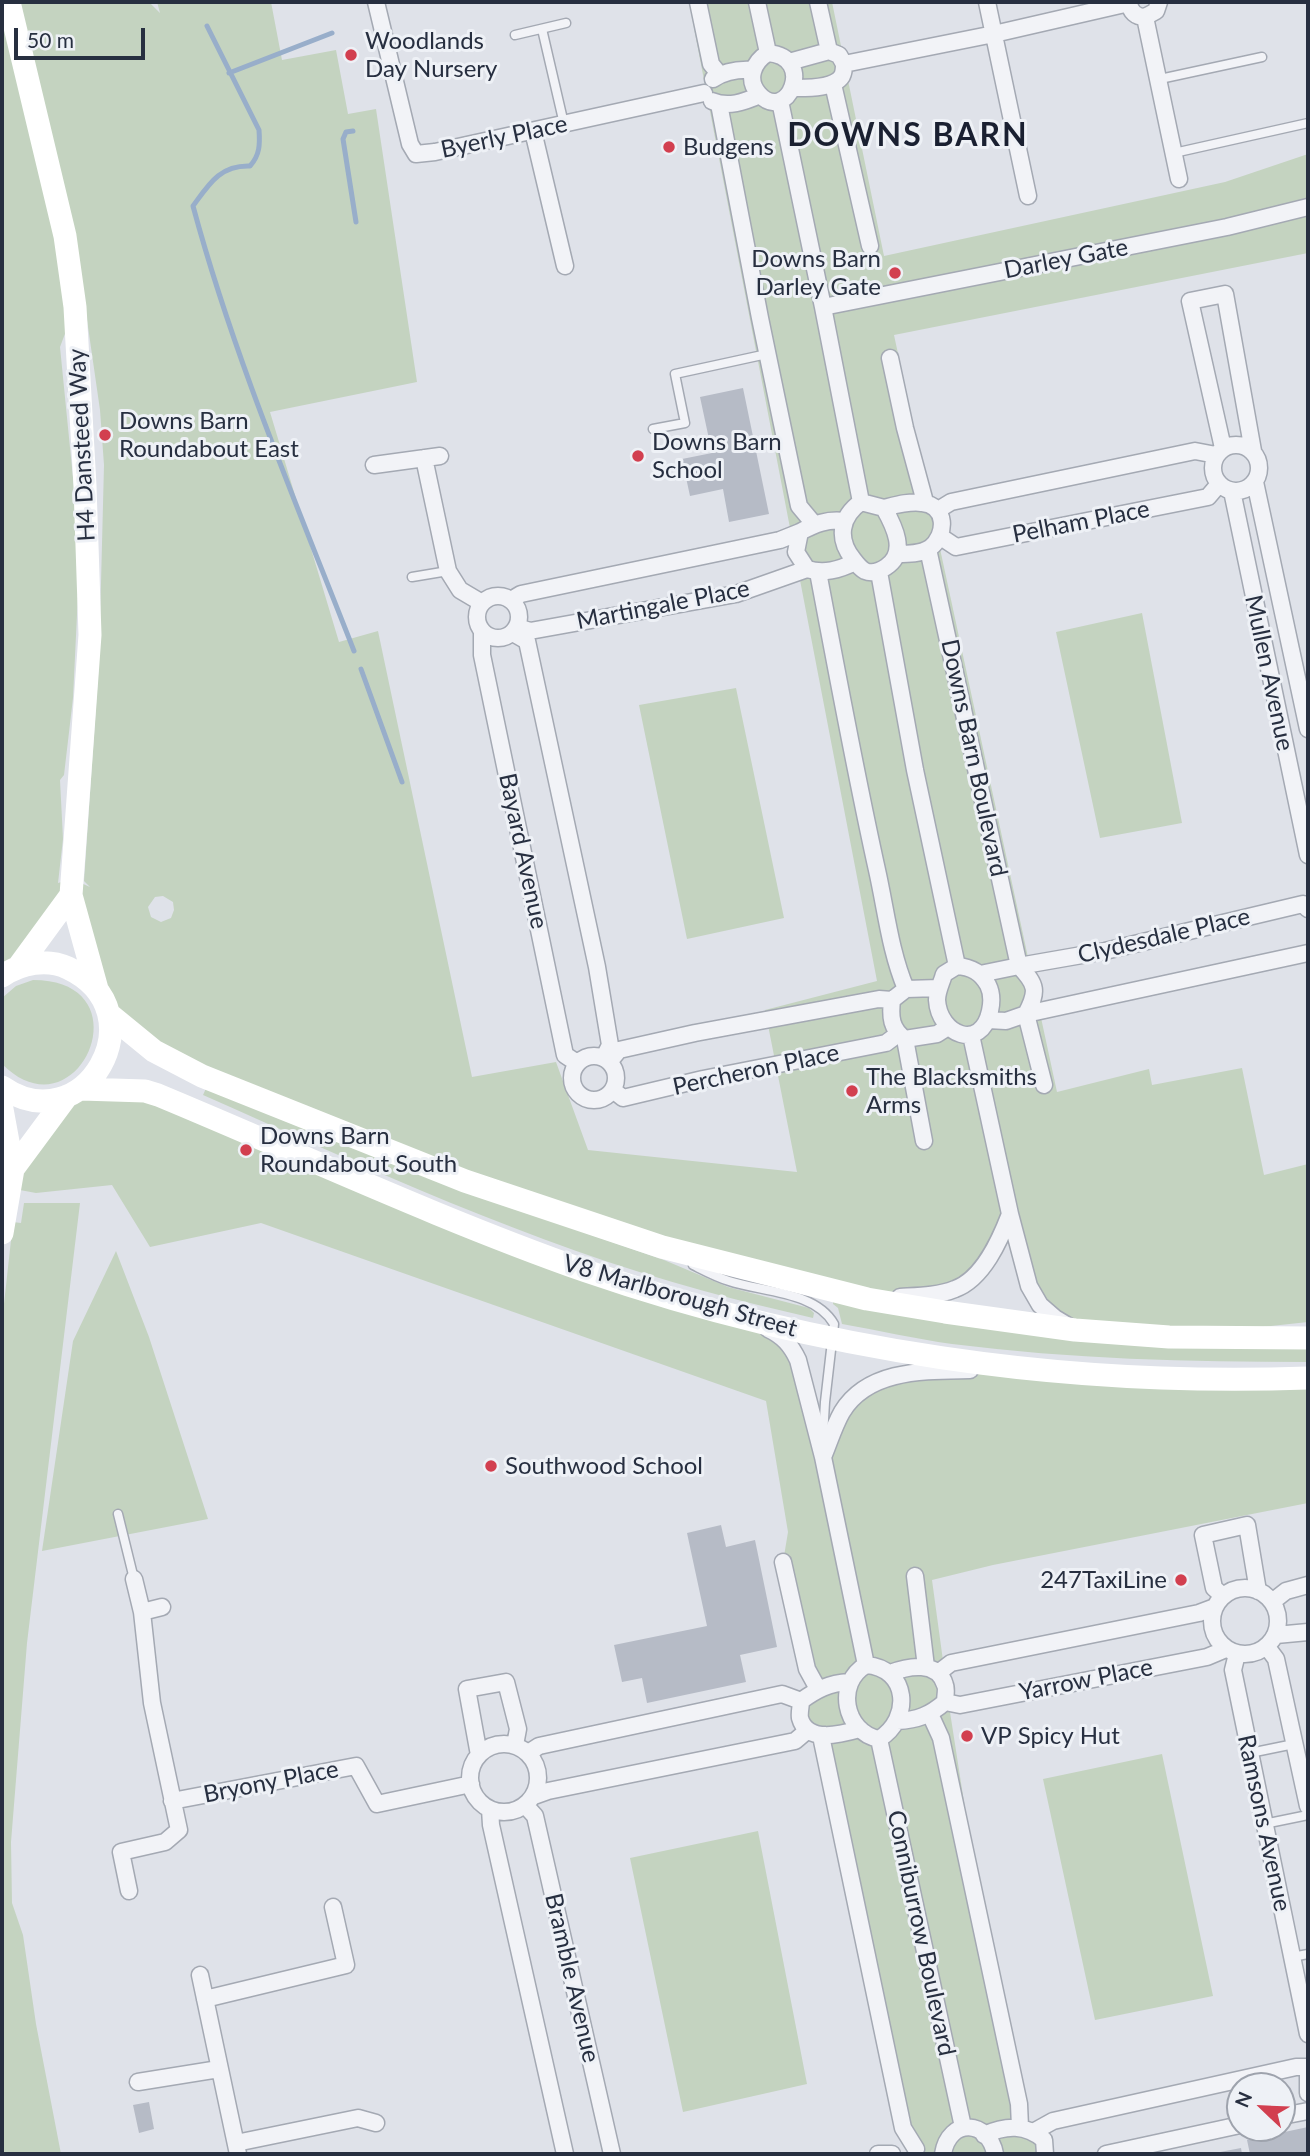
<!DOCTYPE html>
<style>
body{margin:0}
#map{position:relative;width:1310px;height:2156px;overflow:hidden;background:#dfe2e9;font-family:Lato,sans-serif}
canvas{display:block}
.frame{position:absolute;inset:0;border:4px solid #272f40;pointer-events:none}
.north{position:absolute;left:1226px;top:2072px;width:70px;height:70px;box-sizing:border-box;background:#eef1f6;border:2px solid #9ea3ad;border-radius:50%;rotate:293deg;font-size:19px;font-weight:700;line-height:28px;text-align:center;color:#272f40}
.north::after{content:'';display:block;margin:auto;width:24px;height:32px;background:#d23f4f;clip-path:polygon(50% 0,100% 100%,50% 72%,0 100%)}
.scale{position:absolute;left:14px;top:28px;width:131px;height:32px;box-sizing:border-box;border:4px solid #272f40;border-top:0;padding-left:9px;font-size:21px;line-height:24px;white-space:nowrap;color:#272f40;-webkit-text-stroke:5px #eef1f6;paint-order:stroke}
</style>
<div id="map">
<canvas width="1310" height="2156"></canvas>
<div class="frame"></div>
<div class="north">N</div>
<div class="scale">50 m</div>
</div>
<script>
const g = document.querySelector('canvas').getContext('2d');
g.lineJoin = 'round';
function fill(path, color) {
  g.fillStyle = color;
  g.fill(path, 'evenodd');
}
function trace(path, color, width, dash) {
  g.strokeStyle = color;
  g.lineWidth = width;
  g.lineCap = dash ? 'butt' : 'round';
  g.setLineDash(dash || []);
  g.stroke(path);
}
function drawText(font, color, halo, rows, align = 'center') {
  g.font = font + ' Lato,sans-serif';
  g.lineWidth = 6;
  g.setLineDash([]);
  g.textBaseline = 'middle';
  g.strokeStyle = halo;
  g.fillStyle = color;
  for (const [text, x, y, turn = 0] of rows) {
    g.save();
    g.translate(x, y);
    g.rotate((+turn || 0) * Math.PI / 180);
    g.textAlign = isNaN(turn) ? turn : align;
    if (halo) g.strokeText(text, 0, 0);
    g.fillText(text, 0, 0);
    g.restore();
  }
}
const green = new Path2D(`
 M2,2H149L160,13L157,2H271L282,60L336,50L348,114L376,109L417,382L270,412L339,642L378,631L472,1077L556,1062L588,1150L797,1172L765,1010L877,981L689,2H832L884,256L1225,182L1308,154V253L894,335L1057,1092L1149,1069L1152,1085L1242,1068L1264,1175L1308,1164V1322L1169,1337L1075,1330L1040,1305L1010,1216L998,1245L956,1289L867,1299L662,1247L202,1076L110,1015L71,896L2,974ZM85,306L100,410L104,465L99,662L84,881L90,887L72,879L58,883L63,839L60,780L64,775L73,698L78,594L74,488L60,347L75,307ZM163,896L173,902L174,910L171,918L161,922L151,917L148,907L155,897Z
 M1142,613L1182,823L1100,838L1056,632Z
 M736,688L784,918L687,939L639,705Z
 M33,980C148,980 78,1140 2,1064V998L16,986Z
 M208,1084L496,1202L664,1260L728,1287L809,1308L814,1313L813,1318C776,1309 740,1301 704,1291C531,1244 366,1167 203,1095Z
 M145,1091L694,1305L791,1346L823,1456L861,1391L938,1371L1308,1378V1503L993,1565L932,1580L950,1712L1010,2098L1041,2154H909V2116L820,1744L782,1694L787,1695L818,1689L783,1562L788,1532L766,1401L261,1223L150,1247L112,1185L36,1193L9,1188L12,1168L67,1096Z
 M24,1203H80L27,1643L11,1842L12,1903L23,1935L36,2024L61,2154H2V1322L13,1222L21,1223Z
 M116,1251L149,1337L208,1519L42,1551L73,1341Z
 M833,1299L1308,1343V1362C1189,1362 1071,1359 952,1344C915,1339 878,1330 842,1324L838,1308L833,1304Z
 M1162,1754L1213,1996L1095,2020L1043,1779Z
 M758,1831L807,2084L683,2112L630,1858Z`);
const stream = new Path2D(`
 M207,26L259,130C260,144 260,155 250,166C220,165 209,184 193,206C234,358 297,505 354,651
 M229,73L332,33
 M353,131L346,132L343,139L356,222
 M361,669L402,782`);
const building = new Path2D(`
 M743,388L769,514L729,522L723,489L690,496L682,459L712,453L700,397Z
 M721,1525L726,1547L755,1540L777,1647L740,1655L746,1682L647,1703L642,1678L622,1682L614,1645L707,1626L687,1533Z
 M149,2102L154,2129L139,2133L133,2105Z
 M1308,2127V2154H1250L1247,2140Z
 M1241,2148L1242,2154H1216L1215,2153Z`);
const lane = new Path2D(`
 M542,29L564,124
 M515,35L566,23
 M1160,79L1262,57
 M1174,153L1308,123
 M653,429L685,423L675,374L767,354
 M412,577L448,571
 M693,1265C705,1271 716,1277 729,1281C762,1292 815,1291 834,1324L825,1402L823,1437
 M118,1514L134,1579
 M1250,1753L1294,1744
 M1264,1824L1308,1815
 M1292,1957L1308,1954`);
const street = new Path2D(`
 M376,2L410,144L416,154L435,152L704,93
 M698,2L711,64L720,75
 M757,2L768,53
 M818,2L829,51
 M987,2L1028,196
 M1129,2C1130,12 1136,17 1145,17L1156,11L1159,2
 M1145,17L1179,179
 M768,53C817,57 787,125 759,94C746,80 753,62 768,53Z
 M789,62L829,51L839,55L844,64C844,68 844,72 842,76C834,89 807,88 793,88
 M844,64L994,34L1129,3
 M713,79C725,71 738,69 753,70
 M833,84L870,246
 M712,101C728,108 744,102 760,95
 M780,101L823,307L861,502
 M719,104L760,318L799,506L814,524
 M533,131L565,266
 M823,307L1227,227L1308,207
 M890,358L905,428L925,502
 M1213 468a23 23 0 1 1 46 0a23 23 0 1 1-46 0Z
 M1223,448L1190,301L1225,294L1253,451
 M424,458L448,571L460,590L482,603
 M374,465L440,456
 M1255,482L1308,729
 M1232,491L1308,855
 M861,502L884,508C894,526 908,553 886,567C880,571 872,574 865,571C861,569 856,563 853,559C837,539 840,517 861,502Z
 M884,508C896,505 909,501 922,503C947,505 947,535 930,548C921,554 908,554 897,554
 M938,510L951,502L1195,451L1216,455
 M844,521C827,519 815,524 800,532L796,552L807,569C824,574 839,570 855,562
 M941,537L956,547L1208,497L1219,484
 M928,549L1019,966L1105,951L1303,904L1308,909
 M818,572C837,672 855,771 877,870C886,910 890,951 906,989
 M879,572L915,770L957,966
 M477 617a21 21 0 1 1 42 0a21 21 0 1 1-42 0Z
 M511,600L521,594L780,540L800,532
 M517,627L530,631L736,594L807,569
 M482,632V655L565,1055L577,1063
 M513,633L527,641L597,967L610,1045L604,1057
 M957,966C971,967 981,972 988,985C992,993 992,1002 990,1011C981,1052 939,1035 937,1000C937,991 942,982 944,974Z
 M980,974L1019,966C1037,985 1038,991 1026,1014L1006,1021L988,1020
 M939,988L906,989L892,1000C890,1017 891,1029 905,1039L937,1034L948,1027
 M971,1035L1010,1214L1029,1286L1040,1305L1055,1318L1070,1327
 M905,1039L924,1141
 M572 1078a22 22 0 1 1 44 0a22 22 0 1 1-44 0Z
 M610,1061L619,1050L695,1033L879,999L892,1000
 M1044,1085L1026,1014L1308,953
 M613,1090L623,1098L703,1079L886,1043L898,1034
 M900,1297C917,1296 938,1296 955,1289C983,1279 1000,1240 1010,1214
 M768,1329C783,1336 791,1345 798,1360L823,1457L866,1665
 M823,1457C829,1443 834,1426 842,1412C868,1369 925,1371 970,1370
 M783,1562L807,1669L818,1689
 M915,1576L926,1667
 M1212 1621a33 33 0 1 1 66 0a33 33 0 1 1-66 0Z
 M1223,1596L1214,1588L1203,1535L1247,1525L1258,1591
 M1272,1602L1286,1591L1308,1585
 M142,1612L162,1607
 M1276,1635L1308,1632
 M1267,1647L1276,1659L1308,1806
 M1237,1654L1233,1670L1308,2034
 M866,1665C909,1668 912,1719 879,1739C844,1732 835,1683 866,1665Z
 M890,1673C908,1666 938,1660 945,1685C947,1689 945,1697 945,1702C930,1715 918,1720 897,1721
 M938,1673L951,1663L1199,1613L1215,1607
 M849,1682C829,1683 816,1690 801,1701C801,1706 799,1713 800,1718C807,1744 842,1734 860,1729
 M945,1702L960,1705L1207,1657L1226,1649
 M930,1714L941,1738L1019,2104L1020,2127
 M821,1736L903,2128L916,2149
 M879,1739L963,2127
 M470 1778a34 34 0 1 1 68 0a34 34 0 1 1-68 0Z
 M528,1753L539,1746L782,1694L801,1701
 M479,1755L467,1689L506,1682L518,1729L515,1745
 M534,1796L548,1791L795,1741L808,1730
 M172,1801L356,1766L377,1804L471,1784
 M525,1805L535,1816L612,2154
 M490,1809L491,1825L565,2154
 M129,1891L121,1852L165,1842L179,1830L152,1703L142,1612L134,1579
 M200,1975L238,2154
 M205,1999L346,1965L333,1907
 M1308,2073V2093
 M138,2082L219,2069
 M1282,2116L1308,2111
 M1035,2131L1053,2121L1296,2067H1308
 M984,2135C1006,2125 1026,2124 1044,2140L1045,2154
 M236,2143L358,2118L376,2123
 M878,2154H892
 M943,2154C949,2117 989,2120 995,2154
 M1106,2154L1240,2125`);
const secondary = new Path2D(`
 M9,2L65,236L75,307L85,486L90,635L71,895L97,989
 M19,966L71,895
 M2,976C21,963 47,958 68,968C161,1012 84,1144 2,1087
 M110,1015L154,1051L202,1076L465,1181L662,1247L867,1299L945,1312L1075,1330L1169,1337L1308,1338
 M81,1089L145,1091L158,1095C300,1154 441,1220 586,1271C818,1351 1064,1387 1308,1378
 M2,1109L13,1169L2,1233
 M13,1169L67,1096`);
const markers = [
 [351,55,7,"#d23f4f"],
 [669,147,7,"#d23f4f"],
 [895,273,7,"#d23f4f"],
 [105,435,7,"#d23f4f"],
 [638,456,7,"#d23f4f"],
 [852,1091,7,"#d23f4f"],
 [246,1150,7,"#d23f4f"],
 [491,1466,7,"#d23f4f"],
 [1181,1580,7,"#d23f4f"],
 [967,1736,7,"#d23f4f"]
];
const poiNames = [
 ["Woodlands",365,41],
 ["Day Nursery",365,69],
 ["Budgens",683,147],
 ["Downs Barn",881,259,"right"],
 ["Darley Gate",881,287,"right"],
 ["Downs Barn",119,421],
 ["Roundabout East",119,449],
 ["Downs Barn",652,442],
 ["School",652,470],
 ["The Blacksmiths",866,1077],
 ["Arms",866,1105],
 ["Downs Barn",260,1136],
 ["Roundabout South",260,1164],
 ["Southwood School",505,1466],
 ["247TaxiLine",1167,1580,"right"],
 ["VP Spicy Hut",981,1736]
];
const streetNames = [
 ["Byerly Place",504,137,-12],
 ["Darley Gate",1066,259,-11],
 ["H4 Dansteed Way",82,445,-93],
 ["Pelham Place",1081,522,-11],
 ["Martingale Place",663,605,-11],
 ["Mullen Avenue",1269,673,78],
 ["Downs Barn Boulevard",974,758,78],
 ["Bayard Avenue",523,851,78],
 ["Clydesdale Place",1164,936,-13],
 ["Percheron Place",756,1070,-12],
 ["V8 Marlborough Street",680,1296,16],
 ["Yarrow Place",1086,1680,-11],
 ["Bryony Place",271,1782,-11],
 ["Ramsons Avenue",1264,1823,78],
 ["Conniburrow Boulevard",921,1933,78],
 ["Bramble Avenue",572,1978,77]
];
const districtNames = [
 ["DOWNS BARN",908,136]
];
fill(green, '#c4d3c0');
trace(stream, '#98aeca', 5);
fill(building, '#b6bbc6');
trace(lane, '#a4a9b3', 11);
trace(street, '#a4a9b3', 19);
trace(lane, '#f2f3f7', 8);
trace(street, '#f2f3f7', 16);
trace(secondary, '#fff', 23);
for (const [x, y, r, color] of markers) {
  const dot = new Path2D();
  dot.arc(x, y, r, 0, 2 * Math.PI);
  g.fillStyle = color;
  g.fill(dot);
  trace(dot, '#eef1f6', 2.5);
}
drawText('24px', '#272f40', '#eef1f6', poiNames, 'left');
drawText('24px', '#272f40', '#eef1f6', streetNames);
g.letterSpacing = '2px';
drawText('bold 32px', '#1a2031', '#eef1f6', districtNames);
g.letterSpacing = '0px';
</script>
